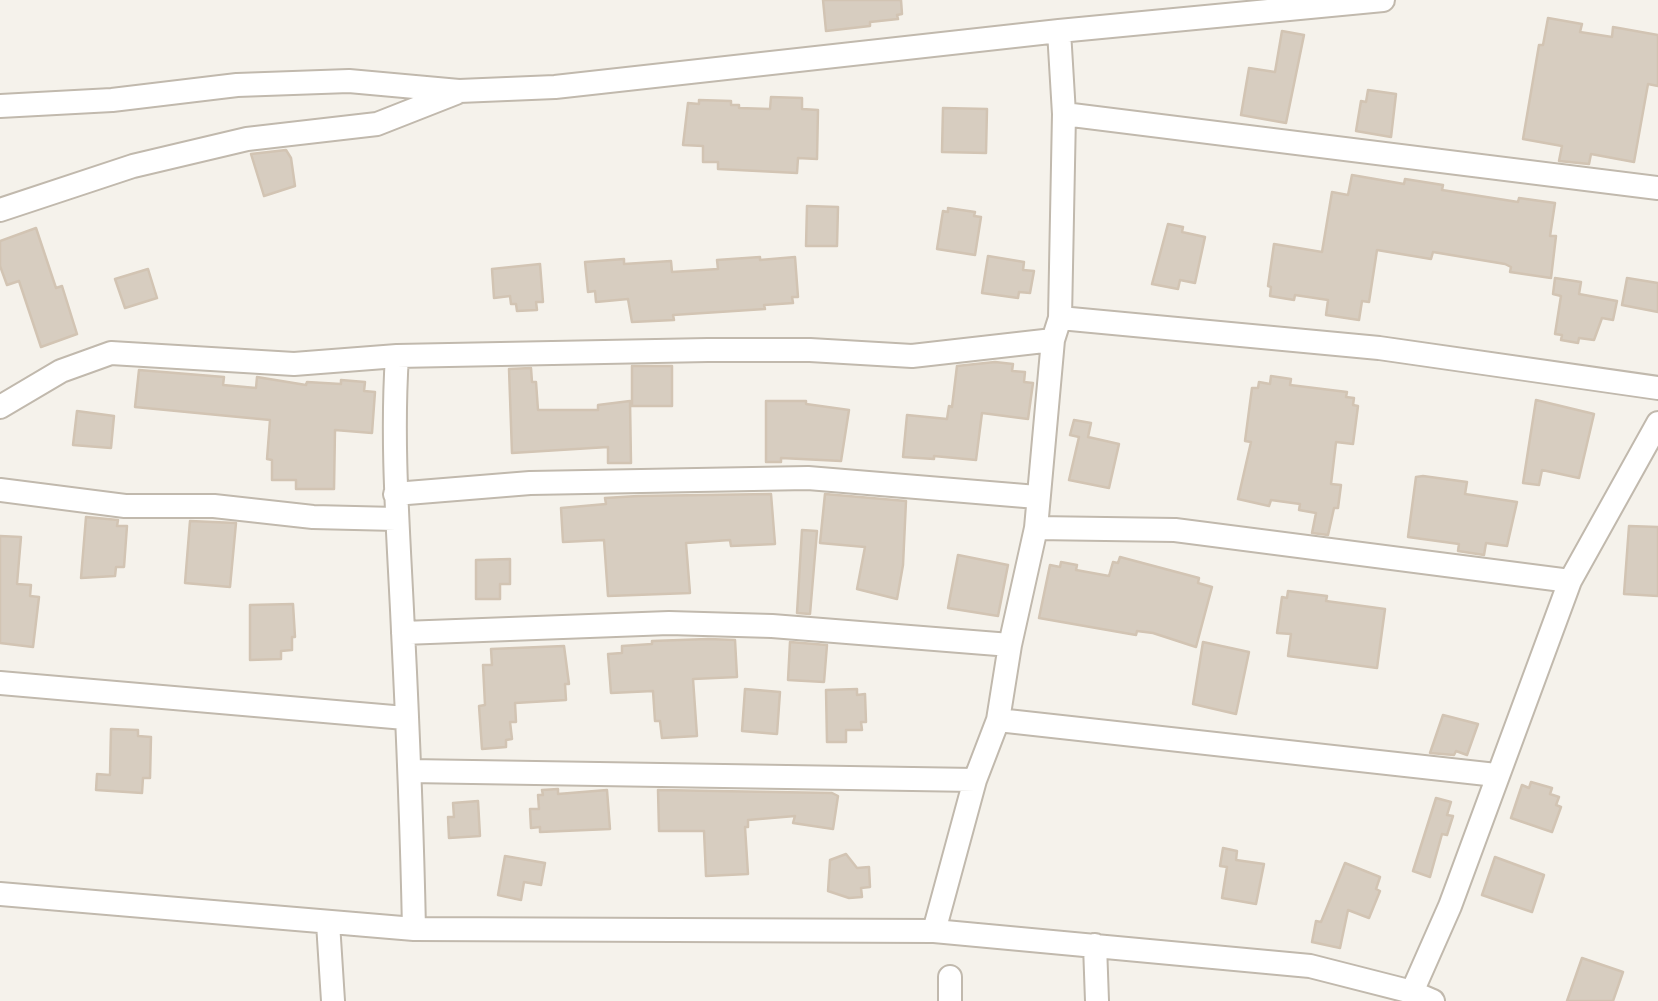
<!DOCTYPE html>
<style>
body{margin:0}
canvas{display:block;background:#f5f2eb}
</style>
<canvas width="1658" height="1001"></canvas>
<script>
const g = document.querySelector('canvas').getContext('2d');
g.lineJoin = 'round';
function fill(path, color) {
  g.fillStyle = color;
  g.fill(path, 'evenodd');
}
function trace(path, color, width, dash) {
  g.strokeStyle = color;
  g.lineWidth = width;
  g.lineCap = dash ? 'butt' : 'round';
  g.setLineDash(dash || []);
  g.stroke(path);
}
const building = new Path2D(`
 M823,0H901L902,14L897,15L898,19L870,22V26L826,31Z
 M1548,18L1582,24L1580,32L1612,37L1613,27L1658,35V86L1648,84L1634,162L1591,154L1589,164L1559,161L1562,146L1523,139L1539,45H1543Z
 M1282,31L1304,35L1286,123L1241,115L1249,68L1275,72Z
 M1368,90L1396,94L1391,137L1356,131L1361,101L1366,102Z
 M771,97L802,98V109L818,110L817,159L798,158L797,173L718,169V162H703V146L683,145L688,103L699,104V100L731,101V105H739V108L770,109Z
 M943,108L987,109L986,153L942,152Z
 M286,150L291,158L295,186L264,196L251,154Z
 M1352,175L1404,184L1405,179L1443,185L1442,190L1518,202L1519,198L1555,203L1550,236H1556L1551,278L1510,272L1511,267L1505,264L1433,252L1431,259L1377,250L1369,302L1362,301L1359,320L1326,315L1328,300L1295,295L1294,300L1270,296L1271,287L1268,286L1274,244L1322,252L1332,192L1348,195Z
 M807,206L838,207L837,246H806Z
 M948,208L975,212L974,216L981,217L975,255L937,249L943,211L948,212Z
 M1168,224L1183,227L1182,232L1205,237L1195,283L1180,280L1178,289L1152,284Z
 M36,228L56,288L62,286L77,334L41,347L19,281L7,285L0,266V241Z
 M988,256L1024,262L1023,270L1034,271L1030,293L1019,292L1018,298L982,293Z
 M760,257V260L795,257L798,297H792L793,303L764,305L765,309L673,315L674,320L632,322L628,299L596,302L595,291L588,292L585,262L624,259V264L671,261L672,272L718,269L717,260Z
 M540,264L543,302H536L537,310L517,311L516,304H511L510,296L494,298L492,269Z
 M148,269L157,298L125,308L115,279Z
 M1555,278L1581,282L1579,294L1617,301L1613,320L1602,318L1594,340L1579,338L1578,343L1561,340L1562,335L1555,334L1561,296L1553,294Z
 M1627,278L1658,283V312L1622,305Z
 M995,362L1013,364L1012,371L1025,372L1024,382L1033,383L1028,419L982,413L976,460L934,456V459L903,457L907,415L947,419L949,406L952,407L957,366Z
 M632,366H672V406H632Z
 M531,368L532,382H536L538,410H598V405L630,401L631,463H608V447L512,453L509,369Z
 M139,370L224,377L223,385L256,388L257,377L306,385L307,382L341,384V380L365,382L364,391L375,392L372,433L335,430L334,489H296V480H272V460L267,459L270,420L135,407Z
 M1271,376L1291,379L1290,385L1347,392L1346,397L1354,398L1353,405L1358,406L1353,444L1336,442L1331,484L1341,485L1338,508H1334L1328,535L1312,533L1316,513L1299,510L1300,504L1271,500L1269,506L1238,499L1251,442L1245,441L1252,388H1258L1259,382L1270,384Z
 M1536,400L1594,414L1579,478L1542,470L1539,485L1523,483Z
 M766,401H806V404L849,410L841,461L781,458V462H766Z
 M77,411L114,416L111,448L73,445Z
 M1074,420L1091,423L1088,437L1119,444L1109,488L1069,480L1079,437L1070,435Z
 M1423,476L1467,482L1465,494L1517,502L1507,546L1486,543L1484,555L1458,551L1459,544L1408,537L1416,477Z
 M771,494L775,544L731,546L730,540L686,543L690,593L608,596L604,540L563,542L561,508L606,504L605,498L638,496Z
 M825,494L906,501L903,565L897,599L857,589L865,547L820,543Z
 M86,517L118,520L117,526H127L124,567H116L115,576L81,578Z
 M190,521L236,523L230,587L185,583Z
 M1629,526L1658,527V596L1624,594Z
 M802,530L817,531L810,614L797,613Z
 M0,536L21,537L17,584L31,585L30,596L39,597L33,647L0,643Z
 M958,555L1008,565L998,616L948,608Z
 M1120,557L1199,578L1198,583L1212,587L1196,647L1153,633L1137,631L1136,635L1039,618L1050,565L1060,567L1061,562L1077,565L1076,570L1109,576L1113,562L1118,563Z
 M510,559V584H500V599H476V560Z
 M1288,591L1327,596L1326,601L1385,609L1377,668L1288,656L1291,634L1277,633L1282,597L1287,598Z
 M293,604L295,637H292V650L281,651V659L250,660V605Z
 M708,639L735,640L737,677L693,679L697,736L662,738L660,721H655L653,691L611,693L608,654L622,653V646L652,644V641Z
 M790,642L827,645L824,682L788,680Z
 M1203,642L1249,652L1236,714L1193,704Z
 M564,646L569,684H565L566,700L515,703L516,722H510L512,739L506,740V747L482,749L479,706L485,705L483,665H492L491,649Z
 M745,689L780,692L777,734L742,731Z
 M857,689V695L865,694L866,722H861L862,730H846V742H827L826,690Z
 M1443,715L1478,724L1467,755L1456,751L1454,755L1430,753Z
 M111,729L138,730V736L151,737L150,778H143L142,793L96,790L97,774L110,775Z
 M1531,782L1552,788L1550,794L1559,797L1556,805L1561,807L1552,832L1511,818L1522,785L1529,788Z
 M558,789V794L607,790L610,829L540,832V827L531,828L530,809H539L538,795H543L542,790Z
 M658,790L832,793L838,796L833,829L793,823L795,816L748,820V827H745L748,874L706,876L704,831H659Z
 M1436,798L1451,802L1447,815L1453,816L1447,835L1442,834L1430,877L1413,871Z
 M478,801L480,836L449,838L448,817H454L453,803Z
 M1223,848L1237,851L1236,860L1264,864L1256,904L1222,898L1227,867L1220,866Z
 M846,854L857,868L869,867L870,887L861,888L862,897L849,898L828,891L830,860Z
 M505,856L545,863L541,885L524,882L521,900L498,895Z
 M1495,857L1544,875L1532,912L1482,895Z
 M1345,863L1380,877L1376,889L1380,891L1369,918L1348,910L1340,948L1312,942L1316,921L1321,922Z
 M1582,958L1623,972L1613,1001H1567Z`);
const minor = new Path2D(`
 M0,106L112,100L237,85L349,81L459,91L555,87L1059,31L1383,0
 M1064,114L1658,188
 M0,210L133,166L247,139L377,124L456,93
 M1060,318L1379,348L1658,388
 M397,356C391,448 399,539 403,631C408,731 412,830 414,929
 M0,407L61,371L111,353L294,364L397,356L708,350H810L912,356L1053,340
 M0,490L125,506H214L313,517L396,519
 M395,494L530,483L808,478L1037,497
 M1036,528L1175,530L1570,581
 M403,633L669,623L772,626L1010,645
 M0,683L405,718
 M998,720L1496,775
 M410,771L975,780
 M0,894L414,929L934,931L1310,966L1412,992L1433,1001
 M328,923L333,1001
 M934,931L975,780L998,720L1010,645L1036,528L1053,340L1060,318L1064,114L1059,31
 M1095,945L1097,1001
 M950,977V1001
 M1412,992L1450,906L1570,581L1658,423`);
fill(building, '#d7cdc0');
trace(building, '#d2c4b3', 2.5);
trace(minor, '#c1b9ad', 26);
trace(minor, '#fff', 22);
</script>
